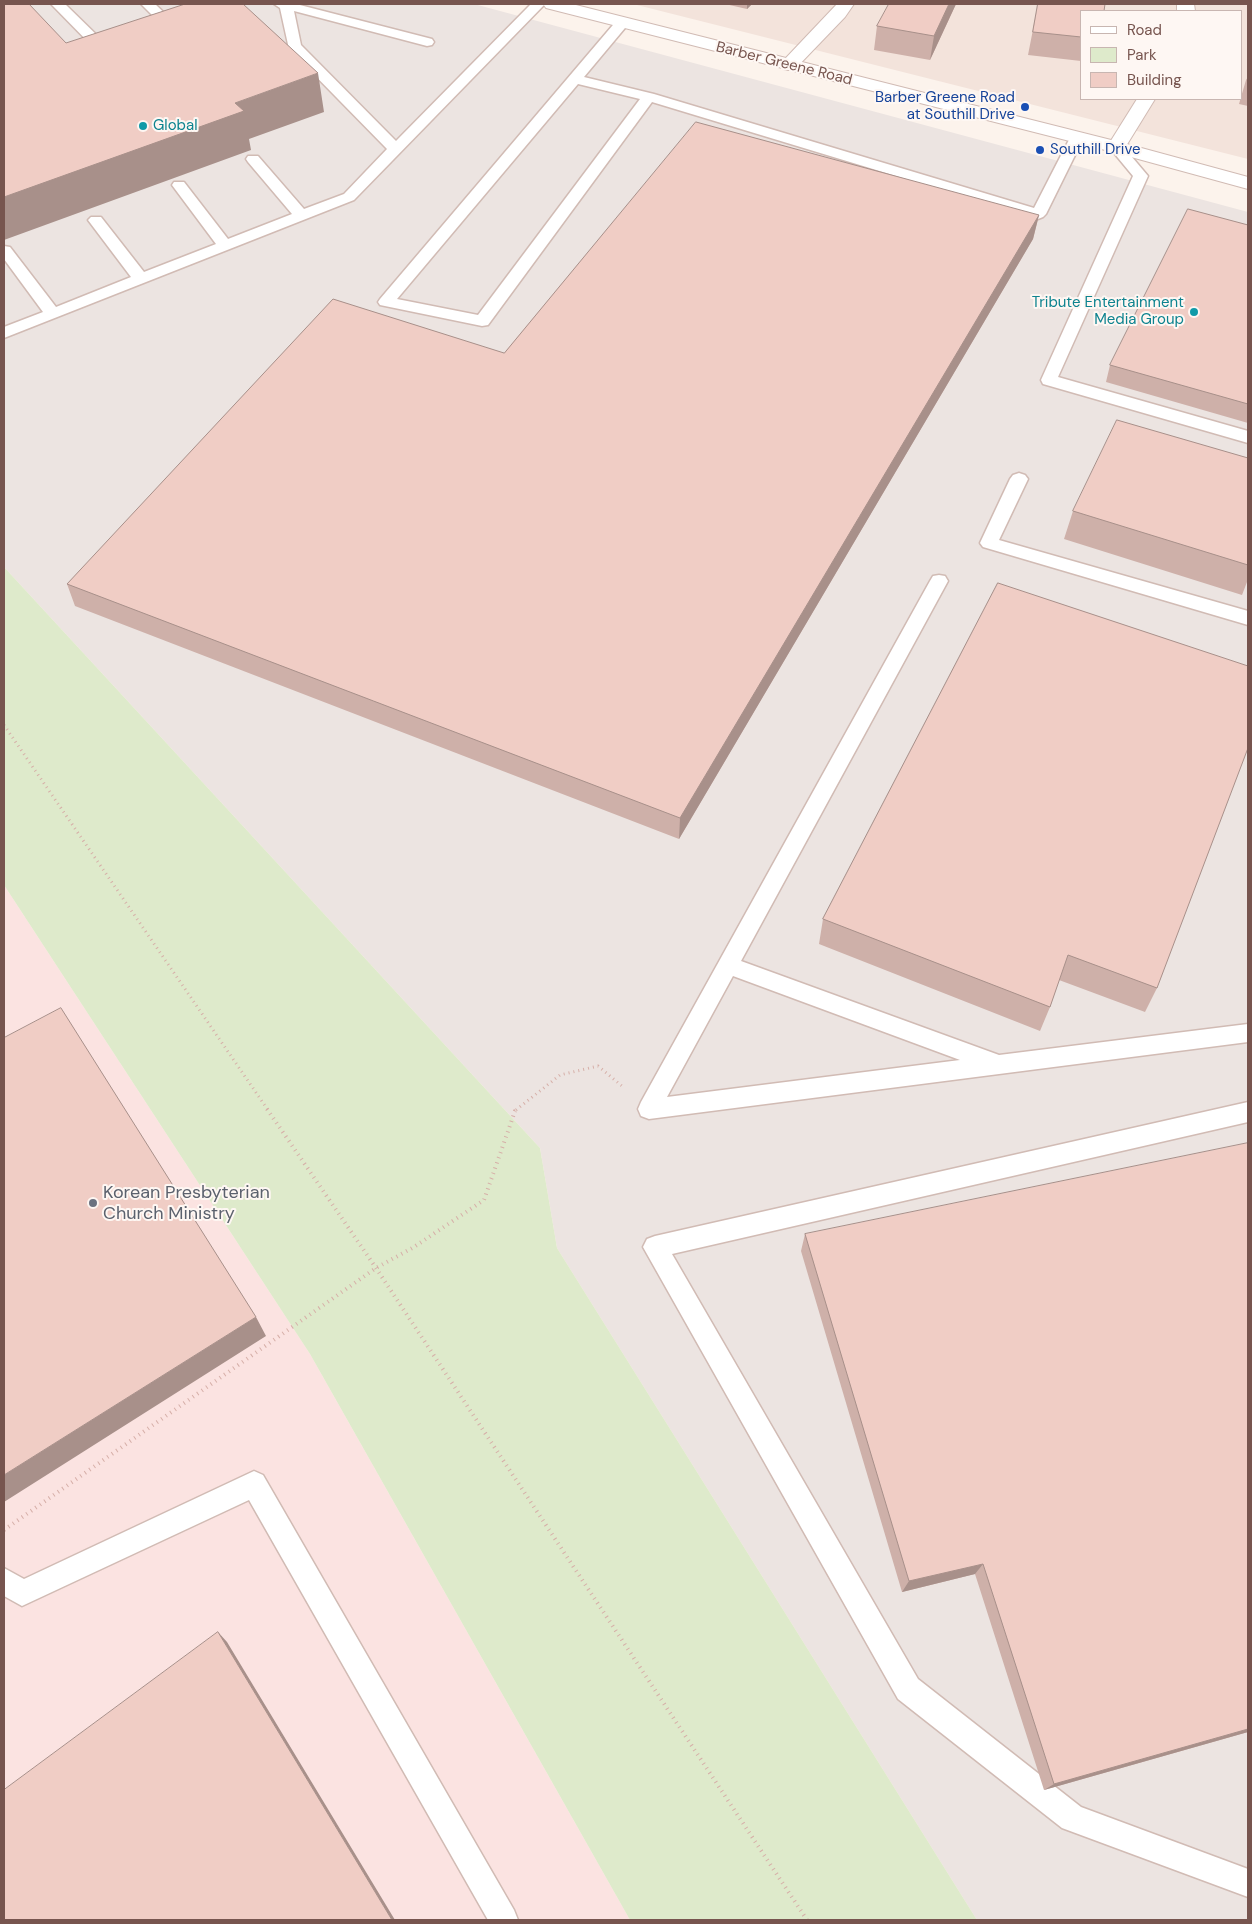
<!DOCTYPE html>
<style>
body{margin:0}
#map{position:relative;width:1252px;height:1924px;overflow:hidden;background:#fcf3ec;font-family:"DM Sans",sans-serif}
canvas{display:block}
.frame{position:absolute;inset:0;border:5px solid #77554f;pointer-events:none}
.legend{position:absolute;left:1080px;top:10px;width:162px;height:90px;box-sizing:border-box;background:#fef7f3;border:1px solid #c8b6b1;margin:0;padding:6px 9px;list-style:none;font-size:15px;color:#77554f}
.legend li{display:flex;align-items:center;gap:10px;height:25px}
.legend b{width:25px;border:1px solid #c8b6b1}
</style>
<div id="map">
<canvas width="1252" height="1924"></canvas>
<div class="frame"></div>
<ul class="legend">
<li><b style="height:6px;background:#fff"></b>Road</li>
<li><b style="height:14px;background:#deeacb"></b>Park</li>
<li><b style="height:14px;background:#f0cdc5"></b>Building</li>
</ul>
</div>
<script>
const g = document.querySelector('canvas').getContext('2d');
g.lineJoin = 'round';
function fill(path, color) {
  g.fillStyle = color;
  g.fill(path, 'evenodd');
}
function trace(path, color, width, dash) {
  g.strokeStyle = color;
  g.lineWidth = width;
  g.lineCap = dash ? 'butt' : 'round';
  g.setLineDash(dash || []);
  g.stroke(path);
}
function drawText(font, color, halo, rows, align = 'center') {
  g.font = font + ' "DM Sans",sans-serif';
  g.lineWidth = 4;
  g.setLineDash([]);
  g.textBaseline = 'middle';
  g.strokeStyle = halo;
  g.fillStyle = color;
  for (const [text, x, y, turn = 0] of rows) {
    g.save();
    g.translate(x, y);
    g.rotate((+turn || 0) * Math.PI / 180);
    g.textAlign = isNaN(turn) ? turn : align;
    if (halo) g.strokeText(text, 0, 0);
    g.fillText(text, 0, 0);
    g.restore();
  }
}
const residential = new Path2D(`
 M633,4H1248V159ZM1081,11H1241V99H1081Z`);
const commercial = new Path2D(`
 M4,885L310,1354L630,1920H4Z`);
const industrial = new Path2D(`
 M4,4H474L1248,212V1920H977L557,1248L540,1148L4,567Z`);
const green = new Path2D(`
 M4,567L540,1148L557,1248L977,1920H630L310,1354L4,885Z`);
const pathFar1 = new Path2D(`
 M4,725L268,1110
 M516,1110L560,1075L598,1066L622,1086`);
const path = new Path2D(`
 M267,1109L376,1268L807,1920
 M4,1530L376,1268L414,1247L484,1200L515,1111L518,1109`);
const service = new Path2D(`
 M51,4H65L107,45H116L118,48L116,51L104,54L99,53Z
 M141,4H155L178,26L176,29H166Z
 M274,4H296L432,39L434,42L432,45L427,46L294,11L301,45L396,141L531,4H545L354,200L4,338V327L43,312L4,259V246L10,247L56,307L131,277L88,220L91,217H101L144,272L216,244L172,185L174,182H184L228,239L292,214L248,162L246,159L248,156H258L304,209L344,194L387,149L289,49L280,8Z
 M623,18L630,22L584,77L654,94L1034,208L1072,134H1082L1084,137L1046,214L1043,217L1038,219L652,102L488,325L482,326L380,305L378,302L380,299L618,19ZM578,84L640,99L478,315L397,299Z
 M1116,143L1121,144L1148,176L1058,377L1248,431V443L1043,384L1041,380L1133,176L1109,147L1111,144Z
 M1019,473L1025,475L1028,479L999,540L1248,611V625L983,547L980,543L1010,479L1013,475Z
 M939,575L945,576L948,581L741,961L999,1055L1248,1024V1042L649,1119L641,1116L638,1109L641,1102L930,581L933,576ZM733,976L960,1060L667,1097Z
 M1248,1102V1122L672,1254L918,1679L1081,1807L1248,1869V1897L1062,1828L898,1699L643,1247L647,1239L655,1236Z
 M254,1471L263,1475L514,1910L518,1920H488L249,1500L22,1606L4,1596V1568L24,1579Z`);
const minor = new Path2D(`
 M837,4H854L845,17L795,69L789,70L783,69L780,65L783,61Z
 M1177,4H1194L1195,11H1177Z
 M1137,99H1155L1123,151L1116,153L1109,151L1107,147Z`);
const tertiary = new Path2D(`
 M543,4H572L1123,143L1248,177V189L1109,151L546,8Z`);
const wall = new Path2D(`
 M725,4H752L747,9Z
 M956,4L930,60L874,50L877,26Z
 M1038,4H1105L1081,11V61L1028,55Z
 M1248,77V106L1239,104L1246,80Z
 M1039,215L1033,239L679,839L75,606L67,584L504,353Z
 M1248,225V423L1106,382L1110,365Z
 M1248,458V582H1247L1242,595L1064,539L1073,511Z
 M998,583L1157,988L1145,1012L1059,980L1050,1007L1040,1031L819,944L823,919Z
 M805,1234L1248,1732L1044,1790L975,1574L902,1592L801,1251Z`);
const shadedWall = new Path2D(`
 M747,4H752L747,9Z
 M949,4H956L930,60L934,36Z
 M318,73L324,112L249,139L251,150L4,240V197L235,103Z
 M1039,215L1033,239L679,839L680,818Z
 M256,1317L266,1336L4,1502V1475Z
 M983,1564L975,1574L902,1592L909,1581Z
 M218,1632L227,1642L395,1920H392Z
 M1248,1729V1732L1044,1790L1054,1784Z`);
const building = new Path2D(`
 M4,4H29L66,43L185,4H243L318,73L235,103L244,111L4,197Z
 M889,4H949L934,36L877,26Z
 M1038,4H1105L1104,11H1081V37L1033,32Z
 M696,122L1039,215L680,818L67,584L333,299L504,353Z
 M1188,209L1248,225V404L1110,365Z
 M1117,420L1248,458V565L1073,511Z
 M998,583L1248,666V748L1157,988L1068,955L1050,1007L823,919Z
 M61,1008L256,1317L4,1475V1038Z
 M1248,1143V1729L1054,1784L983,1564L909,1581L805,1234Z
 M218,1632L392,1920H4V1790Z`);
const markers = [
 [1025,107,5,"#1a4fb4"],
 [143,126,5,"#0f9aa8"],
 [1040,150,5,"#1a4fb4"],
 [1194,312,5,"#0f9aa8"],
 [93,1203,5,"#6b7280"]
];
const farStreetnames = [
 ["Barber Greene Road",784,64,14]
];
const farTransitnames = [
 ["Barber Greene Road",1015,98],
 ["at Southill Drive",1015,115],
 ["Southill Drive",1050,150,"left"]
];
const farCulturenames = [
 ["Global",153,126],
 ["Tribute Entertainment",1184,303,"right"],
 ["Media Group",1184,320,"right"]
];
const worshipNames = [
 ["Korean Presbyterian",103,1193],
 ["Church Ministry",103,1214]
];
fill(residential, '#f3e3db');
fill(commercial, '#fbe3e1');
fill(industrial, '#ece4e1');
fill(green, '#deeacb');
trace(service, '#d1bbb4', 3);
trace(minor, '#d1bbb4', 2);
trace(tertiary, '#d1bbb4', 2);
trace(pathFar1, '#d6afa8', 3, [1, 4]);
trace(path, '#d6afa8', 4, [1, 4.5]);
fill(service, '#fff');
fill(minor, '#fff');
fill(tertiary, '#fff');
fill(wall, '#ceb0a9');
fill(shadedWall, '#a8908a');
fill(building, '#f0cdc5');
trace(building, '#a8908a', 1);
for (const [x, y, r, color] of markers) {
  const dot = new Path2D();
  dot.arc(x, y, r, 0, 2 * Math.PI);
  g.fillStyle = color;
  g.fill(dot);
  trace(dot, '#fef7f3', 2);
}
drawText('15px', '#77554f', '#fef7f3', farStreetnames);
drawText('15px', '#164399', '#fef7f3', farTransitnames, 'right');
drawText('15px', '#0d838f', '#fef7f3', farCulturenames, 'left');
drawText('18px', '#5b616d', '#fef7f3', worshipNames, 'left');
</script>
